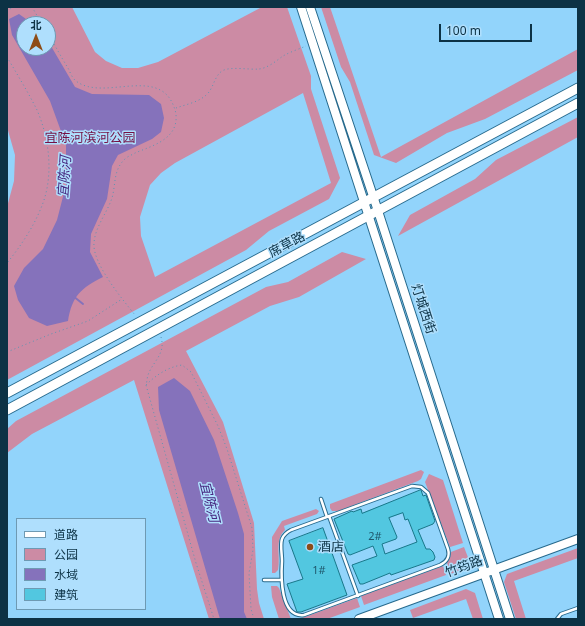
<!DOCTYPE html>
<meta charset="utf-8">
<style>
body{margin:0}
#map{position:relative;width:585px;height:626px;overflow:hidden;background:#92d4fb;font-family:"Noto Sans","Noto Sans SC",sans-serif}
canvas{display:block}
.frame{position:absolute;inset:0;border:8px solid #0c3245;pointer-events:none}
.legend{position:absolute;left:16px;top:518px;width:130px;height:92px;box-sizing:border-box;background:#afdffd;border:1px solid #6e9ab3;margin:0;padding:5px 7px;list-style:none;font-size:12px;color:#0c3245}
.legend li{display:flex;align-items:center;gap:8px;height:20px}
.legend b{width:20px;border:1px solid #6e9ab3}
.north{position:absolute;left:16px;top:16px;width:40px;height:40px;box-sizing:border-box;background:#afdffd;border:1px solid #6e9ab3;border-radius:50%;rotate:0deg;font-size:11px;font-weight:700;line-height:16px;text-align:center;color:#0c3245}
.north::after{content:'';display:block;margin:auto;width:14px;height:18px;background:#8d4c17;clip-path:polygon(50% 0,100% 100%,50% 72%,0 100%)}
.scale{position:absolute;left:439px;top:24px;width:93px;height:18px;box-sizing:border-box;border:2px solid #0c3245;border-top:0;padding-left:5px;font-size:12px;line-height:14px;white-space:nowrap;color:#0c3245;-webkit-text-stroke:3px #afdffd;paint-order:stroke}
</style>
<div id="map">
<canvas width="585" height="626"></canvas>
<div class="frame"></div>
<ul class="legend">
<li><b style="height:5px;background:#fff"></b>道路</li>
<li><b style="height:11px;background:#cc8ba4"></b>公园</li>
<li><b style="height:11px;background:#8572bb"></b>水域</li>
<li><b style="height:11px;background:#52c7e0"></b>建筑</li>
</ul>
<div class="north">北</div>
<div class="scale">100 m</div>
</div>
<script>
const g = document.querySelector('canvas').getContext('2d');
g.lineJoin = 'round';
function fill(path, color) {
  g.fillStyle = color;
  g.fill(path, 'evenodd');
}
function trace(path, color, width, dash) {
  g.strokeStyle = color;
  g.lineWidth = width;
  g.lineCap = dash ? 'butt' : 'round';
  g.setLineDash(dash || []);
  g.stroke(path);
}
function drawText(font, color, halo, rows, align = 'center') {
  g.font = font + ' "Noto Sans","Noto Sans SC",sans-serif';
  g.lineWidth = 3;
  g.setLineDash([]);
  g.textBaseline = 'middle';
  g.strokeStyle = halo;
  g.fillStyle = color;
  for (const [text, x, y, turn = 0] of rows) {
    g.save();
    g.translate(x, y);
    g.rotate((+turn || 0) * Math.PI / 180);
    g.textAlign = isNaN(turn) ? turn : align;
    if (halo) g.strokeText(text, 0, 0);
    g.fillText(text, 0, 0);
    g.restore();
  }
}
const green = new Path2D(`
 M7,7H72L95,52L106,61L122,68H138L158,62L262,7H287L311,76V89L340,178L329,199L269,231L246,250L7,380V207L14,181L15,155L7,127ZM24,24H48V48H24ZM303,93L331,183L155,277L141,236L140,217L150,185L161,173L175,163Z
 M321,7H330L381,157L578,49V70L485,119L447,133L396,163L374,155L350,82L341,67Z
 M578,117V137L398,236L410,215L475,179L496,160Z
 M342,252L366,259L299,297L270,306L186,351L223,422L254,523L257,589L259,603L264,619H209L134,380L32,434L7,453V429L16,421L266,287L288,282Z
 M421,470L424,472L421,479L418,481L338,511H332L330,508V504Z
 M429,474L443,480L463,543L450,547L425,482Z
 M316,509L319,511L317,514L284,526L285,530C274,540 281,556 278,570L275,573H272V537L282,521Z
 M464,547L469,560L465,568L451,574L447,563L450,558L451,552Z
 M578,548V558L514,581L526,619H516L504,582L507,574Z
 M443,566L446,575L364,605L361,596Z
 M271,586H277L279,588L291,619H279L272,597Z
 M466,589L475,593L483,619H473L466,599L413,618L410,610Z
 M357,598L360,607L327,619H299Z`);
const water = new Path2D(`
 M19,14L33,24H24V48H48V41L75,87L92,94L149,95L161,104L164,118L161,132L152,139L118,155L112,166L107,199L91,234L90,252L103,277C81,288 72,296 68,321L47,326L29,318L18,300L14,286L24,268L43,249L57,220L66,185V145L50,101L12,35L9,19Z
 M174,378L190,391L214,440L238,513L244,534V612L247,619H220L159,410L158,387Z`);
const stream = new Path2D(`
 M73,296L83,304`);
const building = new Path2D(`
 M421,490L423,496L426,495L435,521L433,524L418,530L426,549H430L433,552L435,557L434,560L391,575L390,573L363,584H360L352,565L377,556L373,546L350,555L348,554L334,519L352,511L353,512L361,509L362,513ZM403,513L405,520L408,519L417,542L385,554L382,544L396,539L397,537L389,518Z
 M323,528L347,595L301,612H297L287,584L303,579L289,541Z`);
const path = new Path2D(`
 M32,7L42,24
 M7,11L13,7
 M48,34C55,45 61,57 68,68C70,72 72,78 76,81C103,102 159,65 174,107C177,114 177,123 173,130C165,143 149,147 135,153C132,155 128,156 125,159C113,170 116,184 112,198C107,213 95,227 94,243C92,263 123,300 135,315
 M7,57C17,74 28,92 37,110C50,140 54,178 41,208C33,228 20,247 7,263
 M176,108C187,104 201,102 209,92C214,85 215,76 222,71C230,66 249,70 259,69C268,68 276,61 283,56C290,52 299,49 306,46
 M161,337C166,354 153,361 148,375C147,378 147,382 146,385L196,563L214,619
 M7,352L51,334L88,321L122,299
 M146,385C156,375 168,367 182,365L191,372L218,426L227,449L252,528L253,550L249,573L251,609L254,619`);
const lane = new Path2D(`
 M412,486L421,487L428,493L448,549C450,556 447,562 440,565L304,615C280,618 281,576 282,561C282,554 280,545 282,539C284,534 287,532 291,530Z
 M321,499L327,517
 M329,516L358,596
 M264,580H281
 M557,619L561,614L578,608`);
const secondary = new Path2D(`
 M301,7L499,619
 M310,7L378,211L510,619
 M359,619L578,539`);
const primary = new Path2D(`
 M7,393L578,88
 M7,410L578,103`);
const markers = [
 [310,547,4,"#8d4c17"]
];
const numberNames = [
 ["2#",375,537],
 ["1#",319,571]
];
const parkNames = [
 ["宜陈河滨河公园",90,138]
];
const streetNames = [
 ["席草路",287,245,-28],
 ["灯城西街",423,309,72],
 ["竹筠路",464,567,-20]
];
const poiNames = [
 ["酒店",318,547]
];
const waterNames = [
 ["宜陈河",65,177,-86],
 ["宜陈河",209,502,76]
];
fill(green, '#cc8ba4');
fill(water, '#8572bb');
trace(stream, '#8572bb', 2);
fill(building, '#52c7e0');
trace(building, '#187789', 1);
trace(lane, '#276a8d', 4.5);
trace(secondary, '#276a8d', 10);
trace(primary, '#276a8d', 11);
trace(path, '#5d94b3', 1, [1, 3]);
trace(lane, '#fff', 2.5);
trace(secondary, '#fff', 8);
trace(primary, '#fff', 9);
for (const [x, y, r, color] of markers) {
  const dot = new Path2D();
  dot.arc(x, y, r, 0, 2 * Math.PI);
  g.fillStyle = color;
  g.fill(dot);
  trace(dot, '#afdffd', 1.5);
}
drawText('11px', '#1e576c', null, numberNames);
drawText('13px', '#741044', '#afdffd', parkNames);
drawText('13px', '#0c3245', '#afdffd', streetNames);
drawText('13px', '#0c3245', '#afdffd', poiNames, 'left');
drawText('italic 14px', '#482980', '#afdffd', waterNames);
</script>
